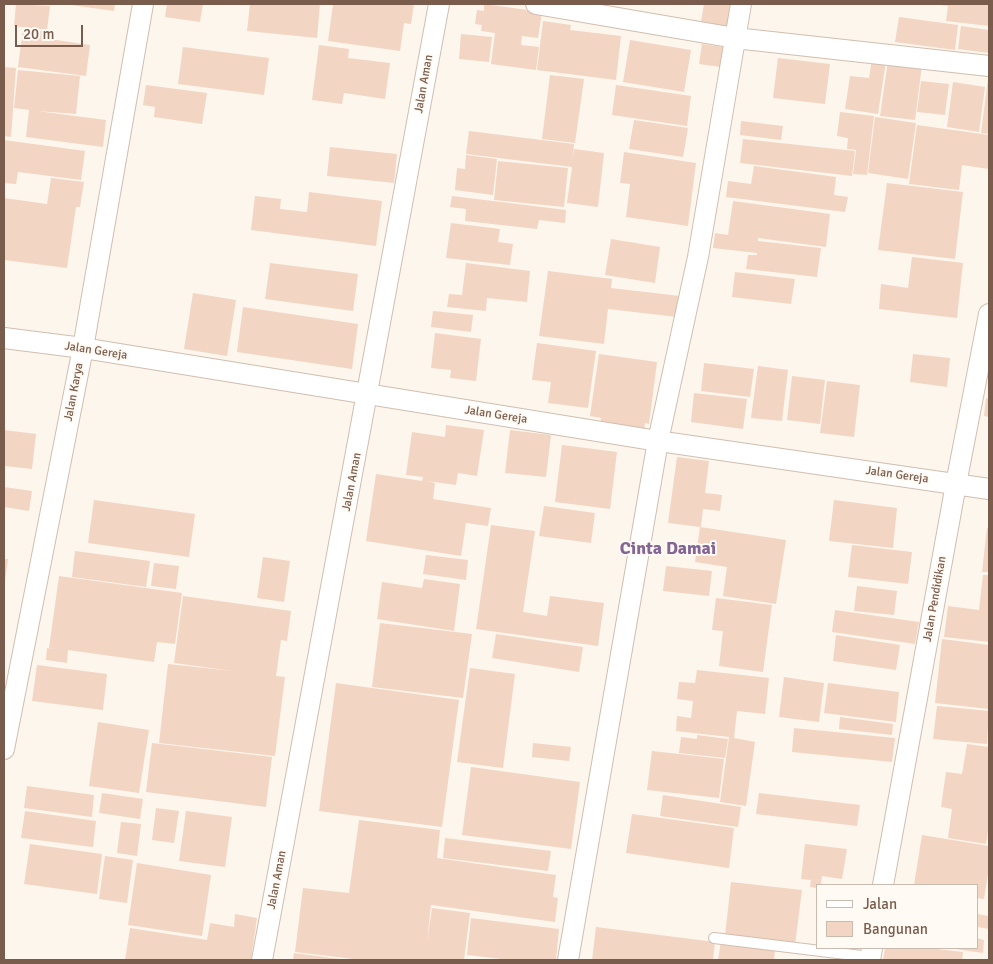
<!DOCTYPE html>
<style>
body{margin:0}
#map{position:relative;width:993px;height:964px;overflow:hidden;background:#fdf6ec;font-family:Signika,sans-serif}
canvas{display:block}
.frame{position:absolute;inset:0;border:5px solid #7a5c4d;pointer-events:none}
.legend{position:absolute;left:816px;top:884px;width:162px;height:65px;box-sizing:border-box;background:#fffaf3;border:1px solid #cabbb1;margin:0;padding:6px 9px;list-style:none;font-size:15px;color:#7a5c4d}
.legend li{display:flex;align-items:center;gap:10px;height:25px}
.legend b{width:25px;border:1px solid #cabbb1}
.scale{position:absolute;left:15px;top:25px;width:68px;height:22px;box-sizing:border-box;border:2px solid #7a5c4d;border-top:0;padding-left:6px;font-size:15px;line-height:18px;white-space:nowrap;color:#7a5c4d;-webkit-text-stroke:4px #fffaf3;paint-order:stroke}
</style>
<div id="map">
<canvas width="993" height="964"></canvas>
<div class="frame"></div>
<ul class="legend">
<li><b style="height:6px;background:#fff"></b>Jalan</li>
<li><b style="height:14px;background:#f3d5c3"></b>Bangunan</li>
</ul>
<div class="scale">20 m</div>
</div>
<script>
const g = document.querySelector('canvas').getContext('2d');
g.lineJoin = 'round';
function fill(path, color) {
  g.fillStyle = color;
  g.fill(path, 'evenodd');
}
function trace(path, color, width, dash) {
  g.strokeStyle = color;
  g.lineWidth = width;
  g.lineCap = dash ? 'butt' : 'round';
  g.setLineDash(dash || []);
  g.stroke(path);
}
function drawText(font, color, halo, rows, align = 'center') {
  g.font = font + ' Signika,sans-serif';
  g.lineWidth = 4;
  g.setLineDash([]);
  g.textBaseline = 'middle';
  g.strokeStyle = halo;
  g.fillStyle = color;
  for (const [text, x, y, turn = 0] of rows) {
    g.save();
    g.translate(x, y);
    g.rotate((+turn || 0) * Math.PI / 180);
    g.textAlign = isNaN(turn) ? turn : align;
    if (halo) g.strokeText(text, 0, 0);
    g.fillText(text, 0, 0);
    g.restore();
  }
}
const building = new Path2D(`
 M16,4L50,6L47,30L14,26Z
 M63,4H115L114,11Z
 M167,4H203L200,22L165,17Z
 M250,4H320L317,38L247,31Z
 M333,4H414L411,24L404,23L400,51L328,41Z
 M484,4L542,12L538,38L522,36L521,45L539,47L536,70L491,64L495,33L481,31L482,25L475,24L477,10L484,11Z
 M704,4H735L731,27L701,22Z
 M940,4H989V26L946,21L948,6L940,5Z
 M899,17L958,25L955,50L895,42Z
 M543,21L571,25L570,30L621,36L616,80L537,70Z
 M961,26L989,30V53L958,49Z
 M23,29L51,32L50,39L90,45L86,76L18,67Z
 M461,34L492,37L489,62L459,59Z
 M630,40L691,50L684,92L623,82Z
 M702,44L730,48L727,68L699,64Z
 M319,45L349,49L348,58L390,63L385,99L344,93L342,104L312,100Z
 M183,47L269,58L264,95L178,84Z
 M778,58L830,64L825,104L773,98Z
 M872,59L886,61L878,114L845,109L850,76L869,78Z
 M888,61L922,65L915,120L880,116Z
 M4,67L16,68L11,137L4,136Z
 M18,70L80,76L76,114L37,111L106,120L103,147L26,137L29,110L14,108Z
 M550,75L584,79L575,143L542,139Z
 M988,79H989V134L981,133Z
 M921,81L949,84L945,115L917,112Z
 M953,82L985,87L979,132L947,127Z
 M146,85L207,93L202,124L154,117L155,107L143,105Z
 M616,85L691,96L687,126L612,115Z
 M840,112L874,116L867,175L853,174L856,150L847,149L848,138L837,136Z
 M875,117L916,123L908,179L868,173Z
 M634,120L688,128L683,157L629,149Z
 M741,121L783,126L781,140L740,135Z
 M917,125L989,135V169L962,165L959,190L909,184Z
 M469,131L574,144L572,161L574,149L604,153L598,207L567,203L572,167L466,154Z
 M743,139L855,151L852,176L740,163Z
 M4,140L85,151L81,180L18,172L16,184L4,183Z
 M330,147L397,154L394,183L327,176Z
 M624,152L696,163L688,226L626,217L630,184L620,183Z
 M466,155L497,159L493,195L455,190L457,168L465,169Z
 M498,161L568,168L564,207L494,200Z
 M754,166L836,177L834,195L848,197L845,212L726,197L728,181L751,184Z
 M51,178L84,182L80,207H76L67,268L4,260V198L47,204Z
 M887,183L963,192L955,259L878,250Z
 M309,192L382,201L376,246L251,230L255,196L281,199L280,209L307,212Z
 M452,196L566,210L565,223L539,220L537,229L465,221L466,209L450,207Z
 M733,201L830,214L826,247L758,238V241L821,248L817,277L746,269L748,255H757V253L713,248L715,233L728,235Z
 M451,223L500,229L498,242L513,244L510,265L446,258Z
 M611,239L660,247L655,283L605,275Z
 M912,257L963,263L957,318L879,309L881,284L908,288Z
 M270,263L358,274L353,311L265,299Z
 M466,263L530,271L527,302L487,298L486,311L447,307L449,294L462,295Z
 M548,271L612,279L611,288L680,296L677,317L608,309L604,344L539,336Z
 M735,272L795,279L791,304L732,297Z
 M193,293L236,300L227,356L184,349Z
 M243,307L358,324L352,369L237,352Z
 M433,311L473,315L471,332L431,327Z
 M435,333L481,339L476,381L450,378L451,370L431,368Z
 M537,343L596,351L588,408L548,403L551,382L532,380Z
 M599,354L657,362L649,424L645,423L644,433L600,427L601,418L590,416Z
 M913,354L950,358L947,387L910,382Z
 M704,363L754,369L750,397L701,391Z
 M758,366L788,370L782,421L751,418Z
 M792,376L825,380L820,424L787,420Z
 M827,381L860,385L854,437L820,433Z
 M694,393L747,399L743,429L691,422Z
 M986,398L989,399V417L984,416Z
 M446,425L484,430L477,476L458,473L456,485L426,481L435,483L433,499L491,508L488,526L466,523L461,556L366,541L376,474L422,481L423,477L406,475L412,432L445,437Z
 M4,430L36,434L32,469L4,466Z
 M510,430L551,435L546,477L505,473Z
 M562,445L617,452L610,509L555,502Z
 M677,457L709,461L705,493L722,495L720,511L703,509L701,527L668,523Z
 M4,487L32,491L29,511L4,507Z
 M94,500L195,514L189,557L88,543Z
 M834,500L897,508L893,548L829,541Z
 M544,506L595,513L591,543L539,536Z
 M491,525L535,531L523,612L547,616L550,596L604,603L598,646L476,629Z
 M700,527L786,540L776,604L723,596L727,567L695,562Z
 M987,528L989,529V572H982Z
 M852,545L912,552L908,584L848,577Z
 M75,551L150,561L146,587L72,577Z
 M426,555L468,560L466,580L423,574Z
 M263,557L290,561L284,602L257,598Z
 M4,559H8L5,581H4Z
 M154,563L179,566L176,589L151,586Z
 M666,566L712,571L709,596L663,591Z
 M983,575H989V642L944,637L948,606L979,610Z
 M59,576L182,593L175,644L157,642L154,662L68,650L67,663L46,660L47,648L56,649L49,648Z
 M424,579L460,584L454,631L377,619L382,582L422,588Z
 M857,586L897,591L894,615L854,611Z
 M183,596L291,611L287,641L281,640L276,676L285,677L275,756L159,743L168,664L233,671L174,663Z
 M716,598L772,605L763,672L719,666L723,631L712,630Z
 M835,610L919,622L915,644L832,632Z
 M380,623L472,634L463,698L372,687Z
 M496,634L583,647L579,672L492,658Z
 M836,635L900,645L896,670L833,661Z
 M942,639L989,645V709L935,703Z
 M37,665L107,674L103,710L32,701Z
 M470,668L515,674L503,768L457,762Z
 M697,670L769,678L765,714L737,711L734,738L755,742L746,806L720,802L729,737L676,731L677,716L691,718L693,701L677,699L679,682L695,683Z
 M784,677L824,683L819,722L779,717Z
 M336,683L459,700L442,827L319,811Z
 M828,683L899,692L896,722L824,713Z
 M937,706L989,711L987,744L933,739Z
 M840,717L893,724L892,735L839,729Z
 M98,722L149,730L139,793L89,786Z
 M794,728L895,738L892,762L792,752Z
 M697,735L728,739L725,758L679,753L681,737L697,739Z
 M152,743L272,757L266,807L146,792Z
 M533,743L571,747L569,761L532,757Z
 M967,744L989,747V824L986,844L948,838L952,809L941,807L946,772L962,774Z
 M652,751L724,759L719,798L647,790Z
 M471,767L580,782L571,849L462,835Z
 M27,786L94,795L92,817L24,808Z
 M102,793L143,799L140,819L99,813Z
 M759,793L860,805L857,826L756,814Z
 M663,795L741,807L738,827L660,816Z
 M156,808L179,811L174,843L152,840Z
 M25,811L96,821L93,847L21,838Z
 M186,811L232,817L225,867L179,861Z
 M632,814L734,828L729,868L626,853Z
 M359,820L440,830L437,858L556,875L553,897L558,898L555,922L431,905L427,942L432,908L470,913L464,960H362L295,952L303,888L349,893Z
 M121,822L141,824L137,856L117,853Z
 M922,835L989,846V867L984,899L977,898V885H914Z
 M445,838L551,851L548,871L443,858Z
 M30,844L102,854L97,894L24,884Z
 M805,844L847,849L842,879L822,876L821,885H817V888L810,887L811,880L801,879Z
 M105,856L133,860L127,903L99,899Z
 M137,863L211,875L202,936L128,925Z
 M731,882L802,890L795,945L725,936Z
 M235,914L257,918L251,960H125L130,928L207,940L210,923L234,927Z
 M977,914L989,916V929L977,927Z
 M471,918L559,929L556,960H510L467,955Z
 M596,927L715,942L713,960H592Z
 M977,938L984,940L983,953L955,949L977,948Z
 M721,941L775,949L774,960H718Z
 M885,948H928L963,952L962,960H883Z
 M294,953L340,959V960H293Z`);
const lane = new Path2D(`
 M714,938L870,957`);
const street = new Path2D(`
 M536,4L735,38L989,66
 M4,338L83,348L658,441L989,489
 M4,749L83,348L143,4
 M883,885L956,484L989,314
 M262,960L439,4
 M568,960L658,441L698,257L741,4
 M870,960L872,948`);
const streetNames = [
 ["Jalan Aman",424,84,-80],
 ["Jalan Gereja",96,351,9],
 ["Jalan Karya",74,392,-79],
 ["Jalan Gereja",496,415,9],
 ["Jalan Gereja",897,475,8],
 ["Jalan Aman",352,482,-79],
 ["Jalan Pendidikan",935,599,-80],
 ["Jalan Aman",277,880,-79]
];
const districtNames = [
 ["Cinta Damai",668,549]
];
fill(building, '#f3d5c3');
trace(lane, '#d1beb0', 12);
trace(street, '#d1beb0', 22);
trace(lane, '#fff', 10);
trace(street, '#fff', 20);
drawText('12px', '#7a5c4d', '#fffaf3', streetNames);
drawText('bold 18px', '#846695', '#fffaf3', districtNames);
</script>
